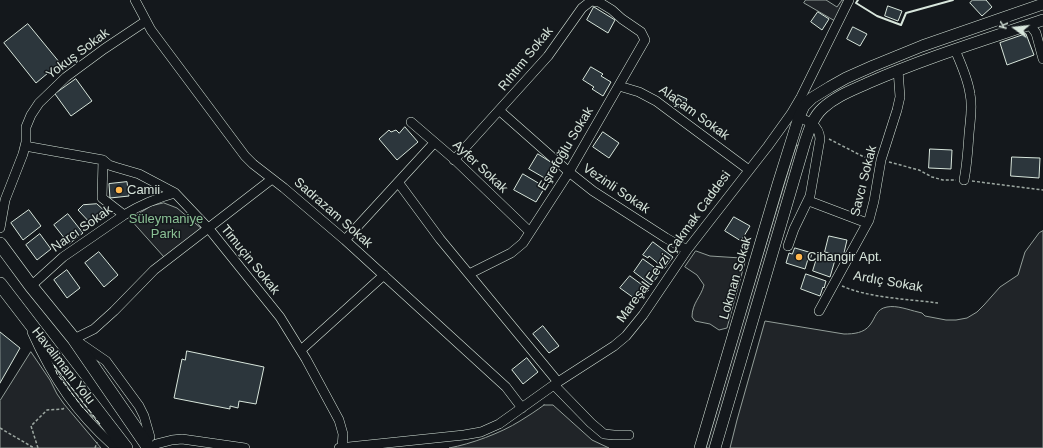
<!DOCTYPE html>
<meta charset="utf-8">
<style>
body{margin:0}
#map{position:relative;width:1043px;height:448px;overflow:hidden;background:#14181c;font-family:Helvetica,sans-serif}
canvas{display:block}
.north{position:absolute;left:995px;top:8px;width:40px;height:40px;-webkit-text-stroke:3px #14181c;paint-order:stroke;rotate:285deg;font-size:11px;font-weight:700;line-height:16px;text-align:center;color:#d8e6dc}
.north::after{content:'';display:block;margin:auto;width:14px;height:18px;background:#d8e6dc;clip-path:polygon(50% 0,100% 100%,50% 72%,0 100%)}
</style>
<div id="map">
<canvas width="1043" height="448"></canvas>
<div class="north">K</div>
</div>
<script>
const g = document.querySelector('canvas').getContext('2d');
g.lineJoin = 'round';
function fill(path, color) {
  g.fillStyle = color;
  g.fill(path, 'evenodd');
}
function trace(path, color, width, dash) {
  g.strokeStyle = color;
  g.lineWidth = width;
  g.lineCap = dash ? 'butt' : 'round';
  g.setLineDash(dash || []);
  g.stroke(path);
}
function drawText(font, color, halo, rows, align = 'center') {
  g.font = font + ' Helvetica,sans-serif';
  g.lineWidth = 3;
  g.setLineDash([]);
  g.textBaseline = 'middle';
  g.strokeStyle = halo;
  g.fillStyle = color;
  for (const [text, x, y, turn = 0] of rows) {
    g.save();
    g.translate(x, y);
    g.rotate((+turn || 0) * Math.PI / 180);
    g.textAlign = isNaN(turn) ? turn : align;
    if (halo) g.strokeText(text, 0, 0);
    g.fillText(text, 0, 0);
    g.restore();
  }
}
const green = new Path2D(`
 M806,0H826L837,7L842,0H847L835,21L804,3Z
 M797,145L799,146L711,448H706L738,337L793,155Z
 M164,203L177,208L202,229L164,257L130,219L151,206Z
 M1043,231V448H730L737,420L765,321L844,334C854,334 864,333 870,325C876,317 876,309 887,307C897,305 909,310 918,312L922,313L925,316L946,320H956L967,318L977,312L984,305L1000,287L1018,275L1025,252L1039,233Z
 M696,251L710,256L741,258L745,262L727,328L719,330L710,324L695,321L692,317C692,303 701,297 704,285L697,275L685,267Z
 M31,352L50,380L57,394L64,404L101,448H0V401Z
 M544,405H553L592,440L609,448H449C471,444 501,433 520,421C528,416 536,411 544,405Z`);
const building = new Path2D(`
 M973,0H986L992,7L982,16L970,3Z
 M888,6L902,11L898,21L885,16Z
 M594,7L615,20L608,33L587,20Z
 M818,12L829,19L822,30L811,22Z
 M28,24L60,63L36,83L4,43Z
 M853,27L867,34L860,46L847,39Z
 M1026,34L1034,55L1007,65L1000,43Z
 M591,67L603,74L601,76L611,82L603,96L592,89L594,87L583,80Z
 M76,79L92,101L71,116L55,94Z
 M678,95L687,99L683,109L674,105Z
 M405,127L418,142L397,160L379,139L389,130L391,132L396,130L399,133Z
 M603,132L619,143L609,158L593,147Z
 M930,149L952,150L951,169L929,168Z
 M538,154L557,166L548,180L529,169Z
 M1012,157L1040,158L1039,178L1011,176Z
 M523,174L545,187L536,202L514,190Z
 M127,182L129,196L110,198L109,184Z
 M97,204L107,213L93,226L78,210L83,205Z
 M29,210L41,226L23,240L11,223Z
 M68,214L83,233L69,244L54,225Z
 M734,217L750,226L741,241L725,231Z
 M40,234L51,249L37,260L26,245Z
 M829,236L847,240L843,257L825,252Z
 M653,242L673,257L664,269L659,266L660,265L649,256L648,258L643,255Z
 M795,248L812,253L810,260L808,259L805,269L786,263L789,253L792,254Z
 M99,252L118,275L104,287L85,263Z
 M818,255L835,260L830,277L813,271Z
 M643,259L661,272L651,285L634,272Z
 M67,270L80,288L67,298L54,280Z
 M806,274L826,281L824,288L823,287L820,296L801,289Z
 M630,276L649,290L638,301L620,288Z
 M543,326L559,346L549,353L533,334Z
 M0,332L20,348L0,383Z
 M187,351L264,367L256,404L239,401L238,408L230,406V409L174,398L182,359L185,360Z
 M527,358L538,372L523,384L512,370Z`);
const path = new Path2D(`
 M829,139L864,157L874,159
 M889,162L919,170L932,177L943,180H956
 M972,181L1043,190
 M842,286C869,298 908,299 938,303
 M0,428L34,448
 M38,448L31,426L47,410L63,409L65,407
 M95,448L97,442`);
const minor = new Path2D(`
 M135,0L151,30L245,156L253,164L284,188L345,240L506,387L522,408
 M1030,25L1036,33L1043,59
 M955,50C961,64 968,79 970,94C973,107 970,121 969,134C968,149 967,165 964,180
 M619,86L639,92L656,101L749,170
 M500,111L569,172L593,191L666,238L687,250
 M411,122L454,159L530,232
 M25,146L103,160L109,165L115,167L139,174L175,193L210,230L280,317L306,359L339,420L343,434L342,448
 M103,160L102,198L124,215
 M454,160L548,56L582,8L591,1L599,2L612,10L622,19L641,32L645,40L569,172L523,243L511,253L469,274
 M398,182L440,239L558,382
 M809,201L867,223
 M0,228L5,200L23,154L26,142V127L31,115L39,103L66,77L104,49L146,21
 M345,240L434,143
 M788,246L794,229L810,196L820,139C819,123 805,120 793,115
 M31,286L63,257L124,215C140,205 157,198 175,193
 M819,311L869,220L874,201L881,160L897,110L900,97L898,70
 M32,332C53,379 77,414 116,448
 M301,350L384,275
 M554,385L591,423L604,434L614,435H629
 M150,437L144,416L139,406L106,361L74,339L94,329L114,311L154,270L272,179
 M156,444L172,440L182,439L245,448
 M339,448L464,435L481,432L499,424L558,382L614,346L626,336L643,315L687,250L768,146L791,114L801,97L849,0`);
const major = new Path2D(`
 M700,448L778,184L799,117L804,106L812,98L830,87L846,78L873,66L922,46L1043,4
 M715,448L805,142C809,130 813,117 823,108C836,96 853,90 868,83C925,58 984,40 1043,20`);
const highway = new Path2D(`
 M0,244L31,286L74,339L149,448
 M0,284L126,448`);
const fence = new Path2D(`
 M54,365L100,424L83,408L57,374Z`);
const wall = new Path2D(`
 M858,0L856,3L877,16L901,25L906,13L953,0`);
const markers = [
 [119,190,4,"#ffb74d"],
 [799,257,4,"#ffb74d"]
];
const streetNames = [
 ["Yokuş Sokak",78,54,-37],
 ["Rıhtım Sokak",526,59,-51],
 ["Alaçam Sokak",694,113,36],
 ["Eşrefoğlu Sokak",566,149,-59],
 ["Ayfer Sokak",480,167,43],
 ["Savcı Sokak",864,181,-76],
 ["Vezinli Sokak",616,189,34],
 ["Sadrazam Sokak",333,213,41],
 ["Narcı Sokak",82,229,-35],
 ["Mareşal Fevzi Çakmak Caddesi",674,247,-54],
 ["Timuçin Sokak",250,260,51],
 ["Lokman Sokak",736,278,-74],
 ["Ardıç Sokak",888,282,10],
 ["Havalimanı Yolu",63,366,52]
];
const poiNames = [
 ["Camii",127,190],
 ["Cihangir Apt.",807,257]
];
const parkNames = [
 ["Süleymaniye",166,219],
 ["Parkı",166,234]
];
fill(green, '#202428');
trace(green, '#939e99', 1);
fill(building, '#2c363c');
trace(building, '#d8e6dc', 1);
trace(minor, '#d8e6dc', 10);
trace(major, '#d8e6dc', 12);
trace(highway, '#d8e6dc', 14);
trace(path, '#9da8a2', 1.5, [3, 2]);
trace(minor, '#14181c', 9);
trace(major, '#14181c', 11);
trace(highway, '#14181c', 13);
trace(fence, '#d8e6dc', 1, [5, 2]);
trace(wall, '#d8e6dc', 2);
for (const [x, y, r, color] of markers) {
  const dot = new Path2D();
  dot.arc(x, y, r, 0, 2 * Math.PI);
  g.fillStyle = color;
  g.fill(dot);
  trace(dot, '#14181c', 1.5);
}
drawText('13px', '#d8e6dc', '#14181c', streetNames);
drawText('13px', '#d8e6dc', '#14181c', poiNames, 'left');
drawText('13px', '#8ac095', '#14181c', parkNames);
</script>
